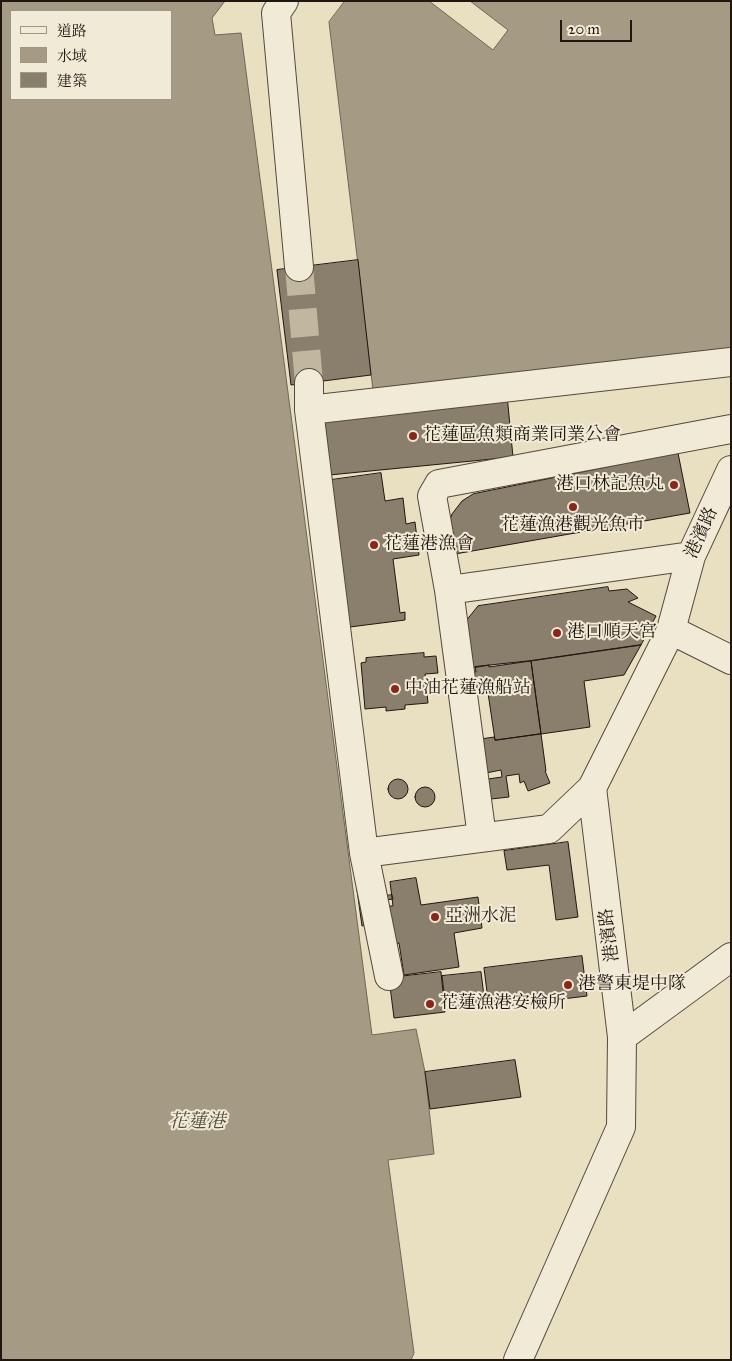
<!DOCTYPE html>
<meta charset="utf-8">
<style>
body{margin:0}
#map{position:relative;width:732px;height:1361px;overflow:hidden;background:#e9dfc1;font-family:"IM FELL Great Primer","Noto Serif TC",serif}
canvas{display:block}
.frame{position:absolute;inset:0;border:2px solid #221710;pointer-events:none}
.legend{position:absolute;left:10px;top:10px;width:162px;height:90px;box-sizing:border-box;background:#f1ead7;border:1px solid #9e9687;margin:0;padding:6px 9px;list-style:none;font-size:15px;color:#221710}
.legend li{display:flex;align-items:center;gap:10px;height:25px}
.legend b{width:25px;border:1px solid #9e9687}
.scale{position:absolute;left:560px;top:20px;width:72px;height:22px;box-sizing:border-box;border:2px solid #221710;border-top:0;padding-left:6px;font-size:15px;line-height:18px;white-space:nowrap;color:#221710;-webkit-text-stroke:4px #f1ead7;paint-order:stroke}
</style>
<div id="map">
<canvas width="732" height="1361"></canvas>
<div class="frame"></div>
<ul class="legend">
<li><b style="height:6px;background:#f1ead7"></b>道路</li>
<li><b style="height:14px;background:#a59b85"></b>水域</li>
<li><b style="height:14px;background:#897f6c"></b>建築</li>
</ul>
<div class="scale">20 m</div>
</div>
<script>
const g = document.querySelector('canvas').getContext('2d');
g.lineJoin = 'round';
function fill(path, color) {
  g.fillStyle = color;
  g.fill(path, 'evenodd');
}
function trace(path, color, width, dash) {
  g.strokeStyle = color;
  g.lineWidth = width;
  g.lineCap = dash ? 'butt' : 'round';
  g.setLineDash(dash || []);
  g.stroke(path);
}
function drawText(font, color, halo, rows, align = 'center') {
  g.font = font + ' "IM FELL Great Primer","Noto Serif TC",serif';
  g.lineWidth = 4;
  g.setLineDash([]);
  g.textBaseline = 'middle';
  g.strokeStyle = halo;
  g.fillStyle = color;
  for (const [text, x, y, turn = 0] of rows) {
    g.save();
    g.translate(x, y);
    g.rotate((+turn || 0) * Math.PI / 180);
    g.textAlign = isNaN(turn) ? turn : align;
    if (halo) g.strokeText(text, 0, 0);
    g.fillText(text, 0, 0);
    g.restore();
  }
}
const water = new Path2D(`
 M1,1H225L212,18L215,35L241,33L372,1035L416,1029L425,1072L434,1154L388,1160L414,1353L411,1360H1ZM11,11H171V99H11Z
 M345,1H429L493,50L508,30L470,1H731V353L373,390L329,22Z`);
const building = new Path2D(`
 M358,260L371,375L291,385L277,270Z
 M507,395L513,457L319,476L313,415Z
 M678,453L690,513L455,554L449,523L452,514L462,501L473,494Z
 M381,473L385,501L403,498L406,524L415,522L419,555L393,559L400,613L405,612V620L342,628L324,481Z
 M608,587L609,591L627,589L638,598L628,602L656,616L641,645L489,667V665L472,668L465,622L478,606Z
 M641,645L624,675L584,681L590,727L541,734L531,661Z
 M424,653V657L436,656L438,673L425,674L428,703L405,705V709L386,711V707L365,709L361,663L366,662V658Z
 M531,661L541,734L495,740L488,693L476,695L473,672H476L475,667Z
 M541,734L546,771H545L550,783L528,791L524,781L520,783L519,774L506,776L509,797L491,799L488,779L502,777L501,770L486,773L481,739L494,737L495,740Z
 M388 789a10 10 0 1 1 20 0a10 10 0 1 1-20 0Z
 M415 797a10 10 0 1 1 20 0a10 10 0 1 1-20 0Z
 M568,842L578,917L556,920L549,865L507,870L504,851Z
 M416,878L421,905L478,897L482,928L454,933L459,967L404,975L399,943L394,944L388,906H393L390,882Z
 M370,888L372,924L362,926L357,890Z
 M392,895L393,899L372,902L371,898Z
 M582,956L587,996L489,1008L484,968Z
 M441,972L445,1012L394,1018L389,978Z
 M481,972L485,1004L446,1009L442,976Z
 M515,1060L521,1097L430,1109L425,1072Z`);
const minorTunnel = new Path2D(`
 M299,267L309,383`);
const minor = new Path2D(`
 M284,1L276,13L299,267
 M309,383V410L364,853L389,976
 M309,410L731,362
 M449,590L691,556
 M671,630L731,660
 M592,788L622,1037L731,957
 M482,837L449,590L432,496L439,484L731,429
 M364,853L549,829L592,788L671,630L691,556L731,470
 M518,1360L621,1127L622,1037`);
const markers = [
 [413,436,5,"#8f2418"],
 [674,485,5,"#8f2418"],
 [573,507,5,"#8f2418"],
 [374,545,5,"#8f2418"],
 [557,633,5,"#8f2418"],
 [395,689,5,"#8f2418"],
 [435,917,5,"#8f2418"],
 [568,985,5,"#8f2418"],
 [430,1004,5,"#8f2418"]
];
const poiNames = [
 ["花蓮區魚類商業同業公會",423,436],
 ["港口林記魚丸",664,485,"right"],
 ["花蓮漁港觀光魚市",573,526,"center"],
 ["花蓮港漁會",384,545],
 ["港口順天宮",567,633],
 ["中油花蓮漁船站",405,689],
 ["亞洲水泥",445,917],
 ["港警東堤中隊",578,985],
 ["花蓮漁港安檢所",440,1004]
];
const streetNames = [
 ["港濱路",702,533,-66],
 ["港濱路",610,935,-97]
];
const waterNames = [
 ["花蓮港",197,1122]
];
fill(water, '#a59b85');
trace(water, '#716656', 1);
fill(building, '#897f6c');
trace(building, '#221710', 1);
trace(minorTunnel, '#c1b79e', 28, [28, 14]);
trace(minor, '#54493c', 30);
trace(minor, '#f1ead7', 28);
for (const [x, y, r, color] of markers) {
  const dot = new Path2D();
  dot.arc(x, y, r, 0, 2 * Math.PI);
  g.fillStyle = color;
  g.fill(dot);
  trace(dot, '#f1ead7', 2);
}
drawText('18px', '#221710', '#f1ead7', poiNames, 'left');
drawText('18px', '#221710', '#f1ead7', streetNames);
drawText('italic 19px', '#564c3f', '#f1ead7', waterNames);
</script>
